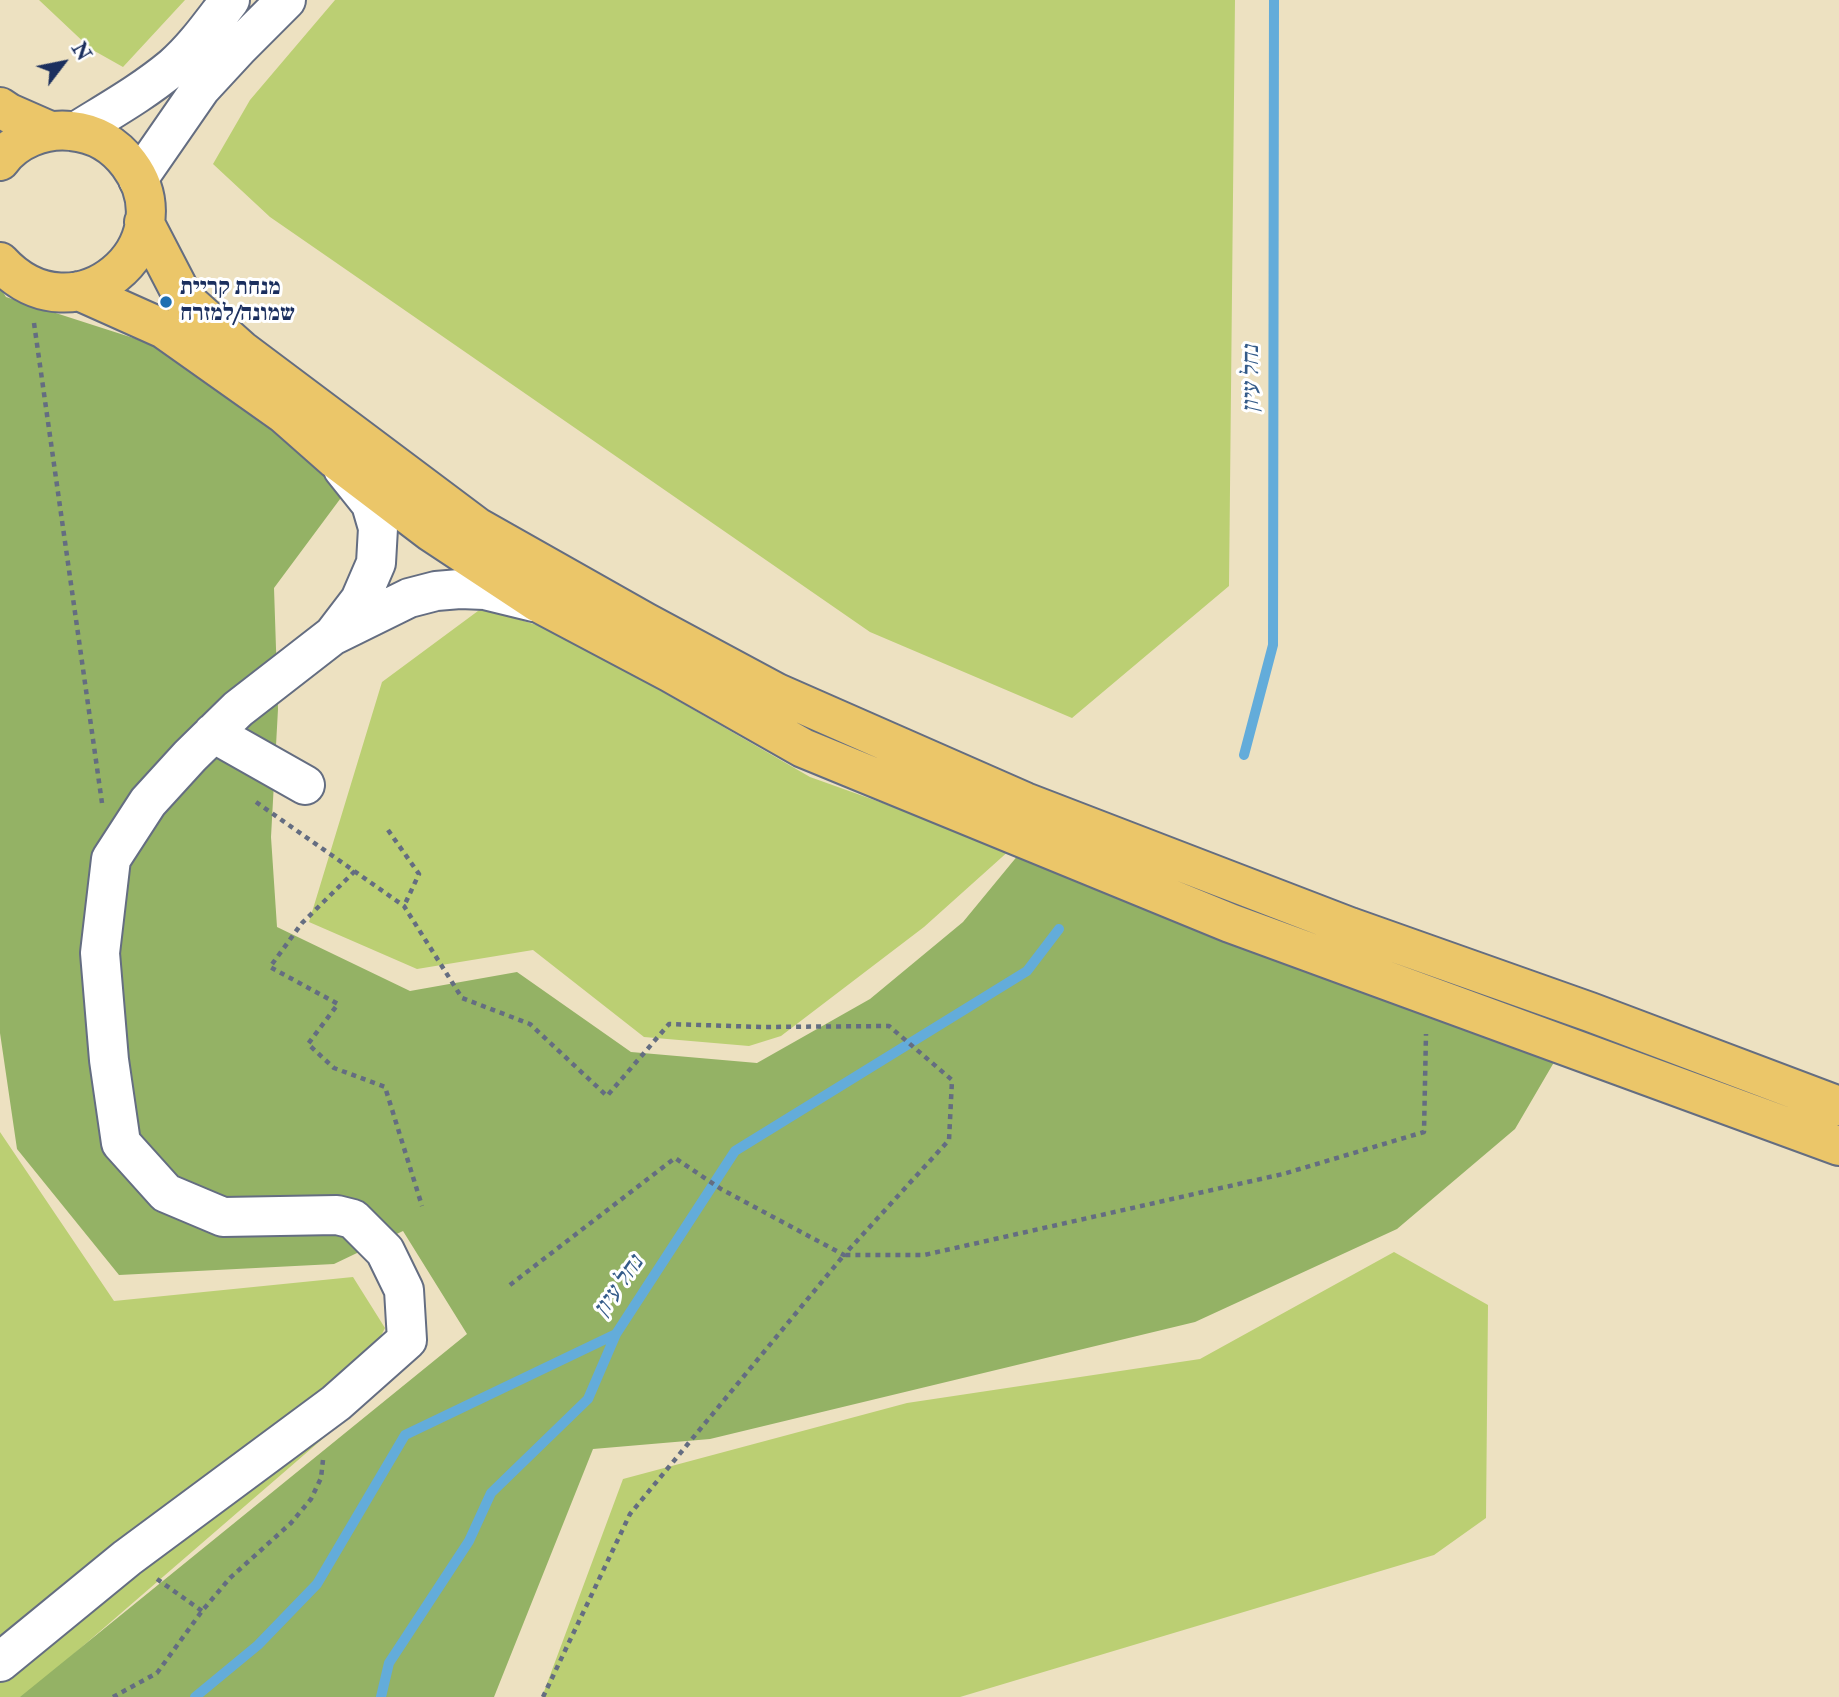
<!DOCTYPE html>
<meta charset="utf-8">
<style>
body{margin:0}
#map{position:relative;width:1839px;height:1697px;overflow:hidden;background:#ede1c1;font-family:"IM FELL Double Pica",serif}
canvas{display:block}
.north{position:absolute;left:28px;top:28px;width:70px;height:70px;-webkit-text-stroke:5px #fff;paint-order:stroke;rotate:58deg;font-size:19px;font-weight:700;line-height:28px;text-align:center;color:#1b2f5e}
.north::after{content:'';display:block;margin:auto;width:24px;height:32px;background:#1b2f5e;clip-path:polygon(50% 0,100% 100%,50% 72%,0 100%)}
</style>
<div id="map">
<canvas width="1839" height="1697"></canvas>
<div class="north">N</div>
</div>
<script>
const g = document.querySelector('canvas').getContext('2d');
g.lineJoin = 'round';
function fill(path, color) {
  g.fillStyle = color;
  g.fill(path, 'evenodd');
}
function trace(path, color, width, dash) {
  g.strokeStyle = color;
  g.lineWidth = width;
  g.lineCap = dash ? 'butt' : 'round';
  g.setLineDash(dash || []);
  g.stroke(path);
}
function drawText(font, color, halo, rows, align = 'center') {
  g.font = font + ' "IM FELL Double Pica","Frank Ruhl Libre",serif';
  g.lineWidth = 6;
  g.setLineDash([]);
  g.textBaseline = 'middle';
  g.strokeStyle = halo;
  g.fillStyle = color;
  for (const [text, x, y, turn = 0] of rows) {
    g.save();
    g.translate(x, y);
    g.rotate((+turn || 0) * Math.PI / 180);
    g.textAlign = isNaN(turn) ? turn : align;
    if (halo) g.strokeText(text, 0, 0);
    g.fillText(text, 0, 0);
    g.restore();
  }
}
const green = new Path2D(`
 M39,0H185L123,67L91,49Z
 M335,0H1235L1229,586L1072,718L870,632L270,217L213,164L250,100Z
 M482,608L559,632L810,777L1011,849L924,927L781,1036L749,1046L644,1037L533,950L417,969L309,922L382,682Z
 M0,1132L114,1301L353,1277L385,1328L334,1429L24,1697H0Z
 M1394,1252L1488,1305L1486,1518L1434,1555L960,1697H542L623,1479L907,1403L1200,1359Z`);
const forest = new Path2D(`
 M0,287L6,297L155,345L300,440L349,487L274,588L278,709L271,837L277,927L410,991L517,972L631,1052L757,1063L870,999L963,922L1019,854L1560,1052L1515,1129L1397,1229L1195,1322L710,1439L593,1449L494,1697H20L467,1334L403,1231L334,1264L119,1275L17,1149L0,1033Z`);
const stream = new Path2D(`
 M1244,755L1273,645L1274,0
 M195,1697L258,1645L317,1584L405,1435L616,1334L735,1151L1027,971L1059,929
 M381,1697L389,1663L469,1541L491,1493L588,1399L616,1334`);
const path = new Path2D(`
 M34,323L102,803
 M256,802L404,906L462,998L530,1024L607,1096L669,1024L762,1027L889,1026L952,1080L949,1140L844,1255L721,1189L675,1158L506,1288
 M388,830L419,874L404,906
 M355,871L302,923L270,967L338,1004L308,1044L334,1068L385,1087L422,1206
 M157,1579L202,1611
 M113,1697L157,1673L202,1611L230,1578L291,1523L311,1499L321,1478L323,1460
 M543,1697L630,1514L844,1255H924L1283,1174L1424,1132L1426,1034`);
const minor = new Path2D(`
 M77,131C109,111 143,92 173,67C195,48 212,23 230,0
 M138,179L201,88L238,48L286,0
 M334,634L360,600L376,563L378,528L371,504L343,469
 M213,733L305,785
 M0,1662L127,1558L336,1403L407,1340L404,1290L385,1251L353,1219L337,1215L223,1217L166,1193L121,1143L109,1060L100,953L111,859L148,802L190,756L238,709L332,636L409,598L436,591L460,589L485,590L534,602`);
const highway = new Path2D(`
 M0,107L9,113L50,131
 M0,161C15,140 44,128 71,131C94,133 115,145 129,164C189,244 75,344 0,262
 M144,222L184,299L241,350L477,527L645,622L777,693L1025,802L1350,927L1590,1012L1839,1106
 M79,291L164,329L284,414L335,459L431,532L537,602L671,673L803,748L1230,923L1839,1146`);
const markers = [
 [166,302,7,"#1f6fb2"]
];
const poiNames = [
 ["מנחת קריית",180,289],
 ["שמונה/למזרח",180,315]
];
const waterNames = [
 ["נחל עיון",1253,379,-90],
 ["נחל עיון",620,1287,-55]
];
fill(green, '#bbcf73');
fill(forest, '#94b265');
trace(stream, '#63acda', 10);
trace(minor, '#646d81', 42);
trace(highway, '#646d81', 42);
trace(path, '#646d81', 4.5, [5, 5]);
trace(minor, '#fff', 38);
trace(highway, '#ebc669', 38);
for (const [x, y, r, color] of markers) {
  const dot = new Path2D();
  dot.arc(x, y, r, 0, 2 * Math.PI);
  g.fillStyle = color;
  g.fill(dot);
  trace(dot, '#fff', 2.5);
}
drawText('bold 23px', '#1b2f5e', '#fff', poiNames, 'left');
drawText('italic 24px', '#345b89', '#fff', waterNames);
</script>
